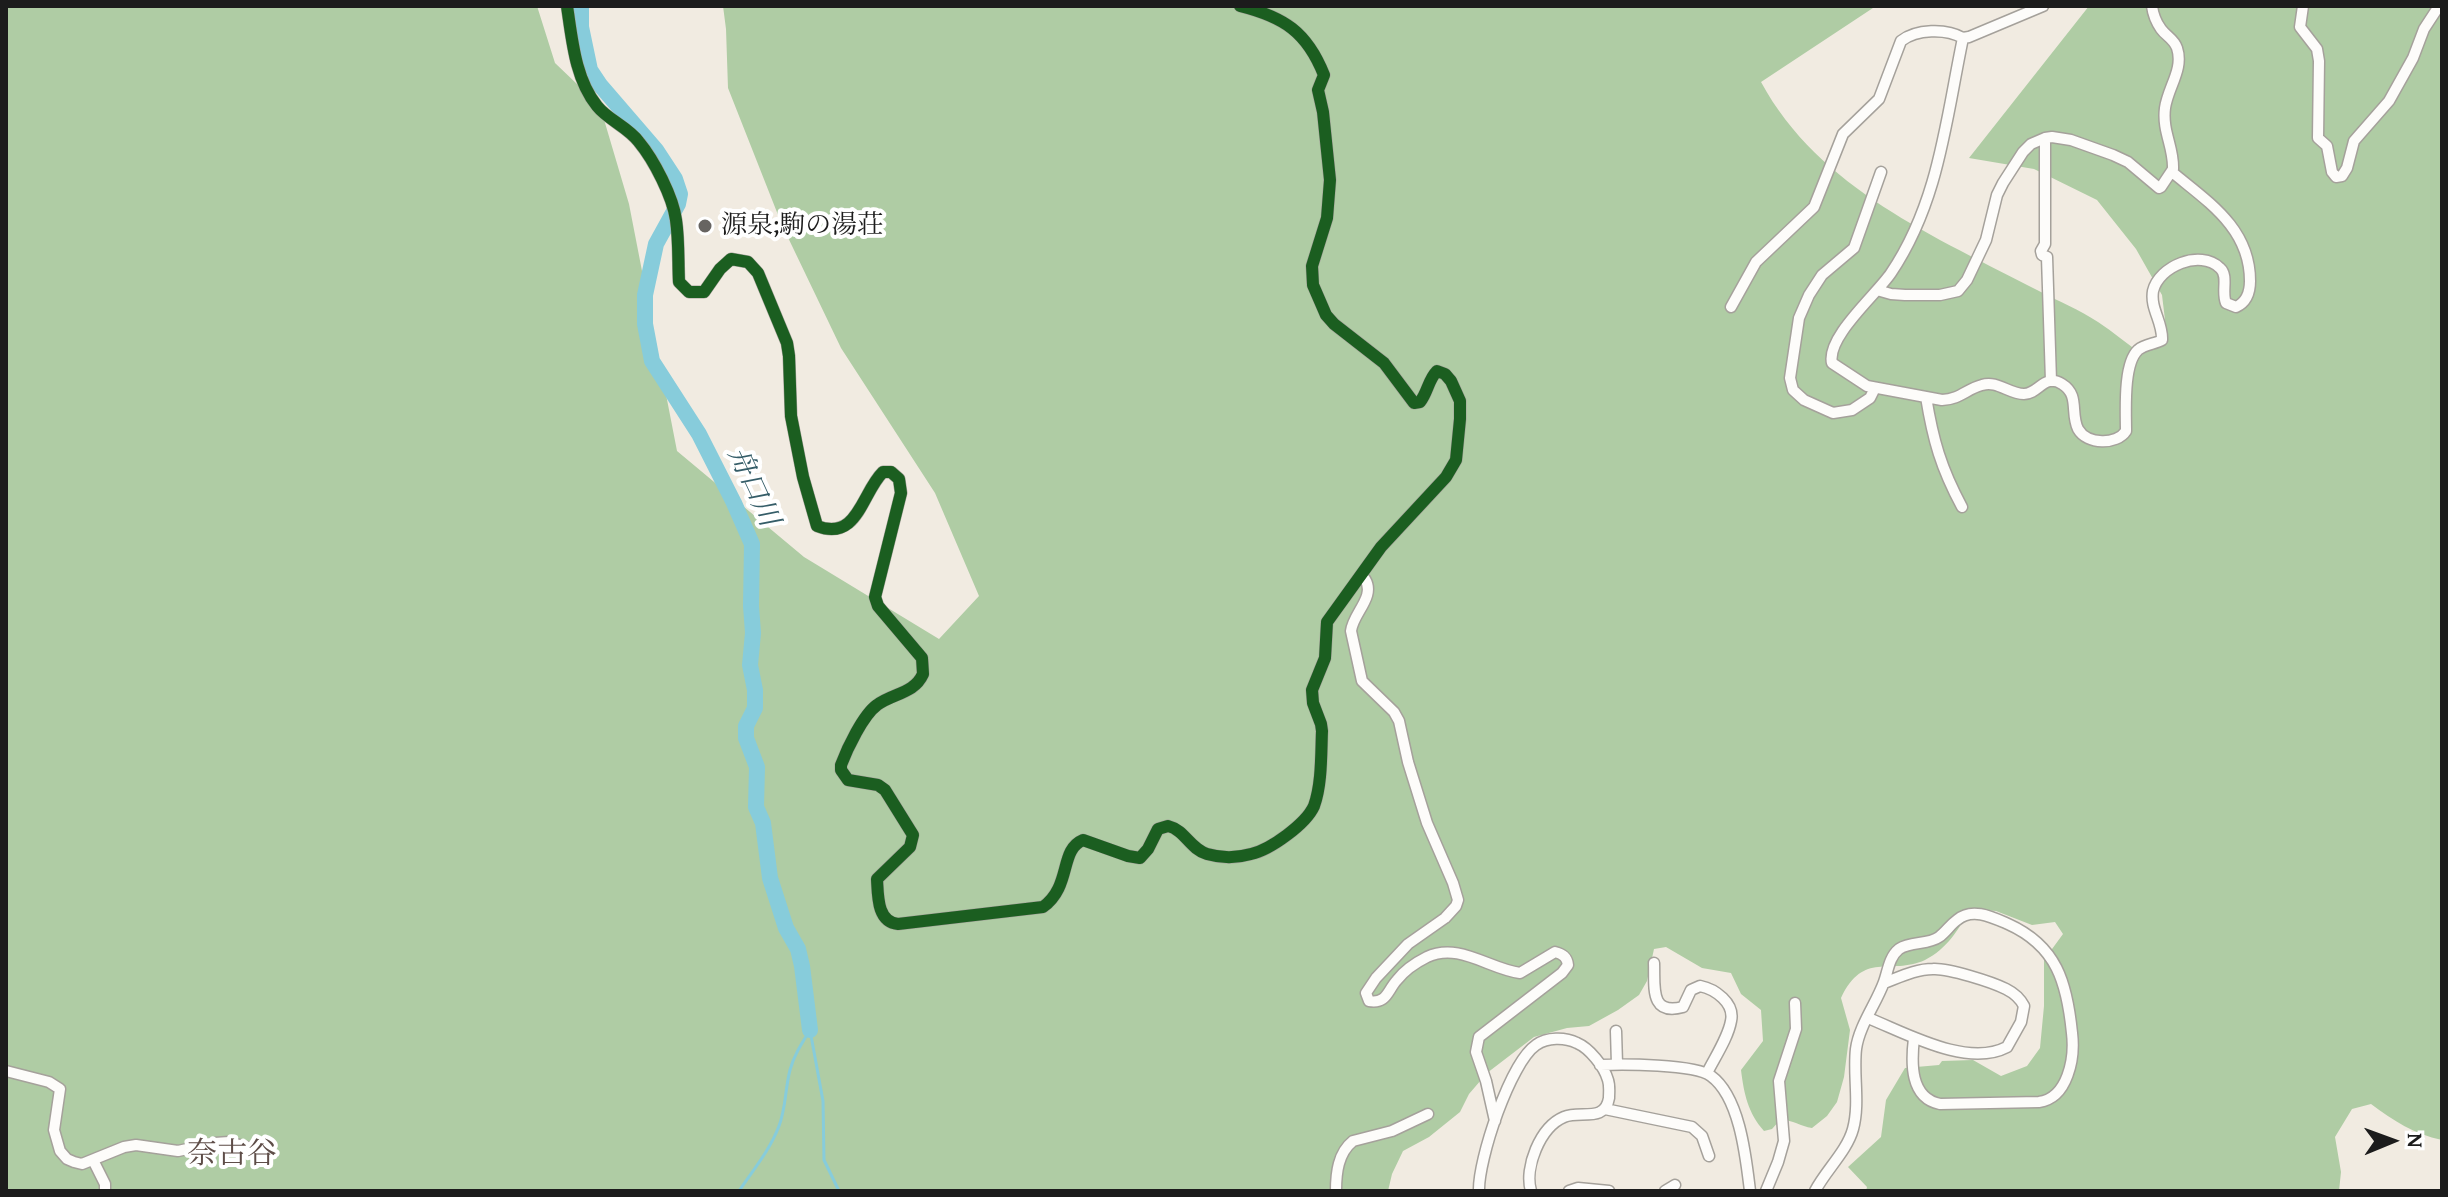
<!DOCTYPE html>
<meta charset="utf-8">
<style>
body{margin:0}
#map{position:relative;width:2448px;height:1197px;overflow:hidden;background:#f1ebe1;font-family:"Gentium Book Plus",serif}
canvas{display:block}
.frame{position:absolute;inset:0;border:8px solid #1c1c1c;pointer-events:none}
.north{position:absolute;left:2352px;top:1101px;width:80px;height:80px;-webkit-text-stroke:6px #fff;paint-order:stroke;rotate:89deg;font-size:22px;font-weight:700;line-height:32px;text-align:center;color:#1c1c1c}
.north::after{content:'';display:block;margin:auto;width:28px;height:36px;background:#1c1c1c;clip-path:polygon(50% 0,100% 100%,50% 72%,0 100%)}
</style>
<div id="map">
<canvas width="2448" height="1197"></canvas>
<div class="frame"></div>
<div class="north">N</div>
</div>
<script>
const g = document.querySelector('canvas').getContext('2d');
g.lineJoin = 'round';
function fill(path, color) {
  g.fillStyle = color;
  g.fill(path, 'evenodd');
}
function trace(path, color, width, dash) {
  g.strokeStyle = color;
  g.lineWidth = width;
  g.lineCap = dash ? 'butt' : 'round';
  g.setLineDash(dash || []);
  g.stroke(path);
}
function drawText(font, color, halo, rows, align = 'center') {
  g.font = font + ' "Gentium Book Plus","Noto Serif JP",serif';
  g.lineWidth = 8;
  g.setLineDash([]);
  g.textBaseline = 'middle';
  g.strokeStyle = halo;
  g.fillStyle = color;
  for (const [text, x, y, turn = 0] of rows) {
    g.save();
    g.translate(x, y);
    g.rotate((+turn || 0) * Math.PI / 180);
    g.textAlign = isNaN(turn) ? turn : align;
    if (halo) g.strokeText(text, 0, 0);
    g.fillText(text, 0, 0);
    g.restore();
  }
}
const forest = new Path2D(`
 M6,6H537L555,63L600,106L629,204L677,451L804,557L939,639L979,596L935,493L841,348L782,225L728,88L726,29L723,6H1876L1761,82C1819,189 1936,237 2039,291C2058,301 2080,310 2098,322C2113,332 2128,344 2142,355L2166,328L2162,295L2136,249L2097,200L2034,169L1969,158L2089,6H2442V1140C2414,1134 2394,1121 2371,1104L2352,1109L2335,1137L2341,1172L2339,1191H1866L1867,1187L1848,1167L1881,1137L1886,1100L1905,1068L1939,1065L1942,1061L1973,1060L2001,1076L2027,1066L2040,1048L2044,1006V960L2063,934L2055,922L2032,925L1996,911L1970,909C1959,929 1947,949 1925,960C1889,976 1864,950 1841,998L1850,1030L1844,1077L1837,1102L1827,1116L1812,1128C1800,1126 1791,1119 1780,1120L1772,1129L1764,1131C1748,1113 1744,1094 1741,1070L1763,1041L1761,1010L1741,994L1731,973L1702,968L1666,947L1654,949L1647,981L1639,995L1618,1010L1589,1026L1567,1028L1534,1037L1487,1073L1469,1094L1460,1112L1429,1137L1403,1151L1392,1174L1388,1191H6Z`);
const stream = new Path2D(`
 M810,1030L823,1101L824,1160L839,1191
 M739,1191C753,1170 770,1150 779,1126C786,1108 785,1089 790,1070C794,1055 802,1043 810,1030`);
const river = new Path2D(`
 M581,6V27L590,70L600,85L656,150L675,179L680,194L678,204L656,244L645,295V324L652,361L699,434L734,503L752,544L751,606L753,633L750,665L755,690V708L746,726V738L757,767L756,807L763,823L770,878L786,928L798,949L802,966L810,1030`);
const street = new Path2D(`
 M567,6C572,39 575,79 597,106C608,120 628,127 639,142C654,160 673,197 676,220C679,240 678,261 679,282L689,292H704L720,269L731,259L748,262L758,273L787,343L789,356L791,416L803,477L817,526C858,542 862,492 883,472H891L899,479L901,493L875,597L878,606L922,658L923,674C914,694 893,693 877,705C863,715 847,749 841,765V770L848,780L878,785L885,790L913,835L910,847L877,879C878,896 877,922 898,924L1043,907C1072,886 1059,850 1083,840L1128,856L1140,858L1148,849L1158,829L1168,826C1185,830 1190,849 1207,854C1221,858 1237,858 1251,854C1270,850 1306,824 1314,806C1322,784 1321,754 1322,731L1321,724L1313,703L1312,690L1325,658L1327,622L1381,547L1446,477L1456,460L1460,419V401L1451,381L1445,374L1437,371C1428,380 1428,392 1420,402L1414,403L1384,363L1334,324L1326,315L1313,285L1312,266L1327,218L1330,180L1323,112L1318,90L1324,75C1307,32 1284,17 1240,6
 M2303,6L2300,27L2317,49L2319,61L2318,138L2327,146L2332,172L2336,177L2342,176L2347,168L2354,141L2389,101L2413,58L2424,29L2439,6
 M1963,38C1946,119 1939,202 1891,273C1877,294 1826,337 1832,363L1867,386L1942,400C1961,399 1966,389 1982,385C1997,380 2009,394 2024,394C2039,394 2044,373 2062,384C2080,395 2070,413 2078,429C2087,445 2117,445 2126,431C2126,411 2123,364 2138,350C2145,344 2155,344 2162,340C2163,322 2150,309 2153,291C2159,266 2200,249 2220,268C2229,276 2221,292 2226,303L2236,307C2247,302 2250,292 2250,281C2250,228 2208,202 2172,172
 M2045,138V244L2041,251L2042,255L2047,257L2051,381
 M1877,290L1891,294L1905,295H1940L1958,291L1967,280L1986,240L1997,195L2003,183L2023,152L2031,144L2045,138L2052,137L2071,140L2113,155L2128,162L2159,188L2161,187L2173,169C2174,147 2162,132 2165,108C2168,87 2184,69 2177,48C2174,39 2166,36 2161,29C2156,22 2153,14 2152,6
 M1731,307L1756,262L1814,207L1843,134L1879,99L1901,41C1916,29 1946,28 1963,38L1969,37L2043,6
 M1875,388L1870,398L1852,410L1833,413L1804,400L1793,390L1790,378L1799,318L1809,295L1822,275L1854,248L1881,172
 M1926,397C1933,440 1941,468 1962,507
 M1359,578L1365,579C1376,597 1353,613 1351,631L1362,681L1394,712L1399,721L1408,762L1427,823L1453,883L1458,900L1456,906L1445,918L1408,944L1376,978L1366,993L1369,1001C1387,1004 1387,991 1397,980C1404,971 1417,962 1427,957C1459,942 1489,969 1520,973L1555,952C1563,954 1567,957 1568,965L1562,973L1479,1037L1476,1052L1486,1081L1495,1121
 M1654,963C1655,986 1649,1016 1683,1007L1691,990L1700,986C1715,989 1735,1003 1731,1021C1728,1038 1715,1057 1707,1073
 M1868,1018C1906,1033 1967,1068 2007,1047L2021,1022L2024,1006C2020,998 2014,993 2006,989C1992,982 1948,968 1933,969C1916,969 1900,977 1884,983
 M1616,1031L1617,1064
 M1600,1065C1622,1064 1695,1064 1711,1076C1740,1097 1746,1158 1750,1191
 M6,1071L49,1082L60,1089L54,1130L60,1151L67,1159L74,1162L82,1164L124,1147L136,1145L178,1151L215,1143L229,1142L267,1153
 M1605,1109L1692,1127L1702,1136L1709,1156
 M93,1160L105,1184V1191
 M1336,1191C1336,1173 1338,1153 1353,1141L1392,1131L1428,1114
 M1479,1191C1478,1160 1510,1063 1536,1045C1547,1037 1565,1037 1577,1043C1589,1048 1604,1066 1608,1080C1610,1086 1609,1092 1609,1098C1605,1123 1580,1110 1564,1117C1540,1127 1524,1168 1531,1191
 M1569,1191L1578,1188L1609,1191
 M1665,1191L1675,1185
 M1766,1191L1778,1162L1784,1141L1779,1081L1796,1029L1795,1003
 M1815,1191C1826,1170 1847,1151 1853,1129C1860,1103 1853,1075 1856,1049C1859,1026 1876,1004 1884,982C1888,971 1889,957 1899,949C1911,941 1928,945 1939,937C1946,932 1950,925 1957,920C1972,907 1992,917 2008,924C2057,946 2067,983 2072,1033C2075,1058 2068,1098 2039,1102L1940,1104C1910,1098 1911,1063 1914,1038`);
const cycleway = new Path2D(`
 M567,6C572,39 575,79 597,106C608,120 628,127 639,142C654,160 673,197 676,220C679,240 678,261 679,282L689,292H704L720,269L731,259L748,262L758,273L787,343L789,356L791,416L803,477L817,526C858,542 862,492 883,472H891L899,479L901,493L875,597L878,606L922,658L923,674C914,694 893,693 877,705C863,715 847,749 841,765V770L848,780L878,785L885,790L913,835L910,847L877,879C878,896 877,922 898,924L1043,907C1072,886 1059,850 1083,840L1128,856L1140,858L1148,849L1158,829L1168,826C1185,830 1190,849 1207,854C1221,858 1237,858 1251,854C1270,850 1306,824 1314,806C1322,784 1321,754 1322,731L1321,724L1313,703L1312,690L1325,658L1327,622L1381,547L1446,477L1456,460L1460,419V401L1451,381L1445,374L1437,371C1428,380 1428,392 1420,402L1414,403L1384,363L1334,324L1326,315L1313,285L1312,266L1327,218L1330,180L1323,112L1318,90L1324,75C1307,32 1284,17 1240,6`);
const markers = [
 [705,226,8,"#676461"]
];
const poiNames = [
 ["源泉;駒の湯荘",721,226]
];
const waterNames = [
 ["舟口川",752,487,65]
];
const quarterNames = [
 ["奈古谷",232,1155]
];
fill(forest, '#afcca4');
trace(stream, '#87ccdb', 3);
trace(river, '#87ccdb', 16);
trace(street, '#a5a19b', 13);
trace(street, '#fdfcfa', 10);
trace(cycleway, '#1b5e20', 12);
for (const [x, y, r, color] of markers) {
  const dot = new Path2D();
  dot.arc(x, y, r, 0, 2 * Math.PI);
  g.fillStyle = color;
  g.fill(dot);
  trace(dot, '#fff', 3);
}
drawText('26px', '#1c1c1c', '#fff', poiNames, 'left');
drawText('italic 28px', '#355d68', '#fff', waterNames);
drawText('30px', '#5e4d48', '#fff', quarterNames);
</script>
